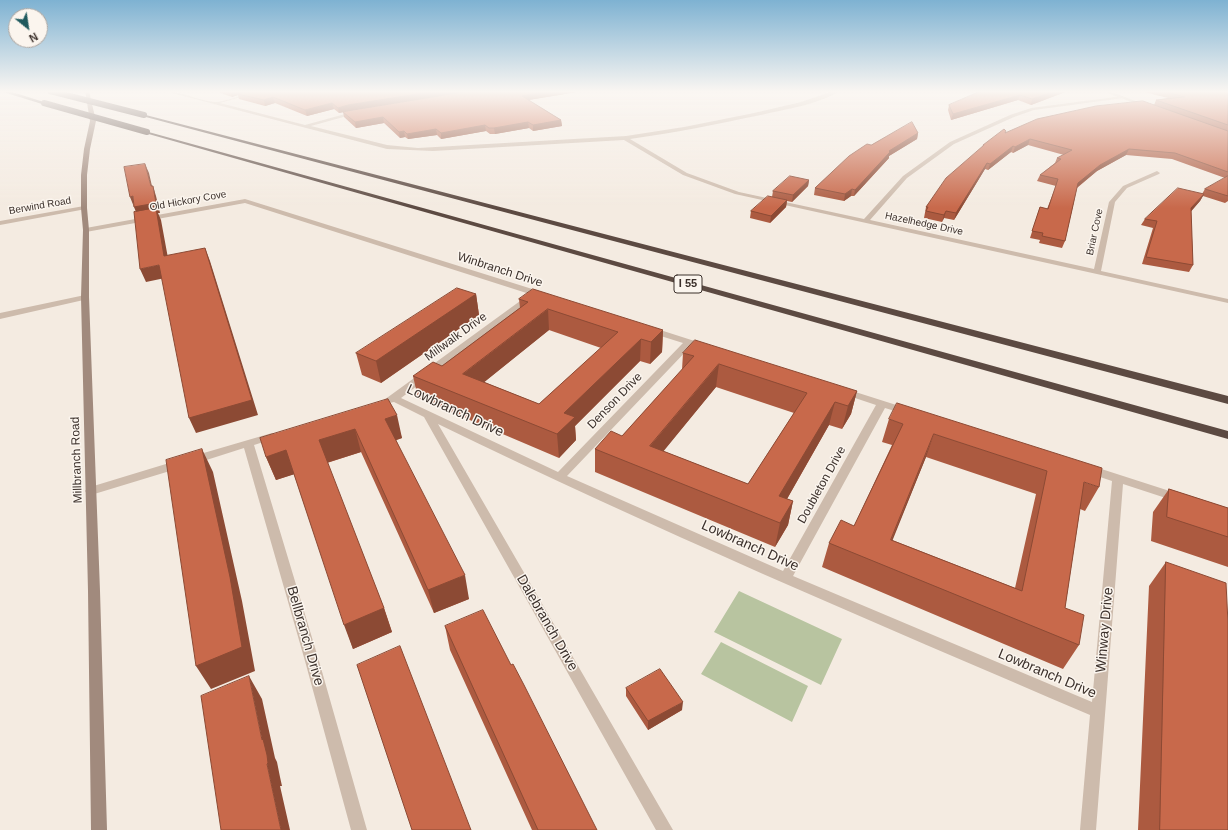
<!DOCTYPE html>
<style>
body{margin:0}
#map{position:relative;width:1228px;height:830px;overflow:hidden;background:#f4ebe1;font-family:Helvetica,sans-serif}
canvas{display:block}
.north{position:absolute;left:8px;top:8px;width:40px;height:40px;box-sizing:border-box;background:#fbf5ee;border:1px solid #aea6a0;border-radius:50%;rotate:150deg;font-size:11px;font-weight:700;line-height:16px;text-align:center;color:#3b302b}
.north::after{content:'';display:block;margin:auto;width:14px;height:18px;background:#1f5a5e;clip-path:polygon(50% 0,100% 100%,50% 72%,0 100%)}
</style>
<div id="map">
<canvas width="1228" height="830"></canvas>
<div class="north">N</div>
</div>
<script>
const g = document.querySelector('canvas').getContext('2d');
g.lineJoin = 'round';
function fill(path, color) {
  g.fillStyle = color;
  g.fill(path, 'evenodd');
}
function trace(path, color, width, dash) {
  g.strokeStyle = color;
  g.lineWidth = width;
  g.lineCap = dash ? 'butt' : 'round';
  g.setLineDash(dash || []);
  g.stroke(path);
}
function drawText(font, color, halo, rows, align = 'center') {
  g.font = font + ' Helvetica,sans-serif';
  g.lineWidth = 3;
  g.setLineDash([]);
  g.textBaseline = 'middle';
  g.strokeStyle = halo;
  g.fillStyle = color;
  for (const [text, x, y, turn = 0] of rows) {
    g.save();
    g.translate(x, y);
    g.rotate((+turn || 0) * Math.PI / 180);
    g.textAlign = isNaN(turn) ? turn : align;
    if (halo) g.strokeText(text, 0, 0);
    g.fillText(text, 0, 0);
    g.restore();
  }
}
const green = new Path2D(`
 M739,591L842,639L821,685L714,632Z
 M721,642L808,686L792,722L701,674Z`);
const minor = new Path2D(`
 M164,91C181,91 197,100 214,102C226,103 247,91 263,91L220,103L305,125L356,111L358,113L311,126L387,145L418,148L626,136L684,127L754,113L801,102L833,91H840C817,105 786,109 761,115C717,124 674,133 630,139L687,173L739,192L864,219L903,176L950,142L1010,115L1031,108L1122,96L1124,98L1034,110L1014,117L954,144L907,178L870,220L1094,269L1109,202L1123,186L1157,171L1160,173L1159,174L1127,188L1115,202L1101,271L1228,299V303L735,194L683,175L624,140L433,151L387,149Z
 M245,199L545,293L546,295L542,297H539L245,203L86,232L83,230L86,228Z
 M84,206L87,208L86,209L0,225V221Z
 M85,295L89,297L88,299L0,319V313Z
 M527,296H533L534,298L401,398L558,472L683,343L648,332L647,330L648,328H654L707,345L708,347L704,350L691,346L567,476L783,571L876,405L840,393L838,391L840,389H846L912,410L913,412L908,415L885,408L793,576L1092,702L1112,481L1085,472L1084,469L1085,466L1089,465L1182,495L1184,498L1182,501L1178,502L1123,484L1096,830H1080L1090,715C871,621 653,529 438,424L673,830H656L424,417L394,402L389,403L384,400Z
 M272,433L276,434L277,436L276,438L254,445L319,661L367,830H351L305,661L244,448L194,464L190,463L189,460L190,457Z
 M179,460L183,461L184,464L183,467L91,495L87,494L85,491L87,488Z`);
const tertiary = new Path2D(`
 M1102,91H1109L1149,106L1145,107Z`);
const secondary = new Path2D(`
 M85,91H89L96,121L90,149L87,175V208L89,230V297L100,591L107,830H91L88,591L81,297L83,230L81,208V175L84,149L90,121Z`);
const motorway = new Path2D(`
 M0,91H9L47,103L42,104Z
 M142,114L1228,396V404L142,116Z
 M145,131L1228,431V439L145,133Z`);
const motorwayBridge = new Path2D(`
 M50,91L144,115
 M44,103L147,132`);
const wall = new Path2D(`
 M215,91H583L529,100L561,120L562,126L533,131L529,128L495,134H490L486,131L441,139L437,135L408,139L405,137L400,138L384,123L356,128L344,117L343,112L339,113L334,109L307,116L275,103L265,106L239,99L238,95L232,97ZM464,92L345,112L349,111Z
 M981,91H1068L1031,105L1018,100L951,120L948,110L949,105Z
 M1140,91H1228V201L1225,203L1203,196L1200,201L1191,211L1193,265L1189,272L1142,264L1153,228L1141,225L1145,219L1202,194L1205,189L1225,178L1172,159L1126,155L1097,171L1077,188L1065,241L1062,248L1039,243L1040,240L1030,238L1040,207L1047,209L1056,186L1037,181L1040,175L1055,163L1057,158L1064,155L1028,145L1013,153L1011,152L988,170L985,169L954,220L944,218L942,222L924,218L926,207L982,147L983,145L1006,131V133L1154,105L1156,100L1168,98Z
 M918,133L917,139L889,156V158L854,196H851L844,201L814,195L815,188L871,145Z
 M809,180L808,186L792,202L787,201L786,207L770,223L750,218L751,211L772,197L773,191Z
 M476,294L479,315L381,383L362,375L356,353Z
 M519,299L663,330L662,352L650,364L640,361L575,426L576,440L559,458L418,398L413,376L442,366L520,308ZM549,330L601,348L539,404L484,382Z
 M683,353L857,391L851,414L842,429L829,425L787,499L793,501L788,525L775,547L595,472V449L622,436L682,370ZM716,387L794,413L748,484L663,451Z
 M388,399L402,438L396,440L469,599L434,613L361,452L327,463L384,608L392,632L353,649L294,474L276,480L266,457Z
 M889,419L1099,487L1085,511L1080,509L1065,608L1079,645L1063,669L822,567L829,543L854,526L892,445L882,442ZM926,457L1036,494L1015,588L892,540Z
 M1169,489L1228,508V567L1151,541L1153,512Z
 M1166,562L1228,830H1138L1149,586Z
 M445,626L597,830H532L450,650Z
 M626,688L682,710L648,730L626,696Z`);
const shadedWall = new Path2D(`
 M232,91H251L238,94V95L232,97L230,92Z
 M436,91H470L349,111L339,113L338,108L348,105Z
 M550,91H583L522,101V96Z
 M1055,91H1068L1031,105L1032,99Z
 M1020,95L1018,100L951,120L953,114Z
 M273,97L275,103L265,106L264,100Z
 M332,103L334,109L307,116L305,110Z
 M383,117L384,123L356,128L355,122Z
 M561,120L562,126L533,131V125Z
 M528,122L529,128L495,134L494,128Z
 M485,125L486,131L441,139V133Z
 M436,129L437,135L408,139L407,134Z
 M404,131L405,137L400,138L399,132Z
 M918,133L917,139L889,156V158L854,196L855,190L889,151Z
 M1030,139L1028,145L1013,153L1015,147Z
 M1013,146L1011,152L988,170L990,164Z
 M1129,149L1126,155L1097,171L1075,189L1078,183L1100,165Z
 M987,163L985,169L954,220L956,213Z
 M145,164L149,173L154,195L153,186L156,196L160,213H158L161,220L170,269L138,217L134,207L151,186Z
 M809,180L808,186L792,202L793,195Z
 M852,189L851,196L844,201L845,194Z
 M1204,194L1200,201L1188,215L1191,208Z
 M133,196L134,207L130,197Z
 M787,200L786,207L770,223L771,216Z
 M946,211L944,218L942,222L944,215Z
 M205,248L210,261L258,415L196,433L189,418Z
 M159,265L165,278L146,282L140,269Z
 M476,294L479,315L381,383L376,361Z
 M548,309L549,330L467,396L463,374Z
 M663,330L662,352L650,364L651,342Z
 M641,339L640,361L575,426L576,440L559,458L557,434L564,413Z
 M719,364L716,387L649,469L650,446Z
 M857,391L851,414L842,429L848,406Z
 M835,402L829,425L775,520L779,496Z
 M397,415L402,438L391,442L385,419Z
 M355,429L361,452L326,463L319,440Z
 M934,434L926,457L883,564L891,540Z
 M202,449L213,472L242,601L255,671L211,689L196,666Z
 M286,450L295,474L276,480L266,457Z
 M793,501L788,525L775,547L780,523Z
 M465,575L469,599L434,613L428,590Z
 M384,608L392,632L353,649L344,625Z
 M249,676L262,699L275,758L277,762L280,777L282,786H280L290,830H281L267,764Z
 M683,702L682,710L648,730V721Z`);
const building = new Path2D(`
 M247,91H436L348,105L338,108L332,103L305,110L273,97L264,100L238,94Z
 M469,91H550L522,96L561,120L533,125L528,122L494,128H489L485,125L441,133L436,129L407,134L404,131L399,132L383,117L355,122L343,112Z
 M981,91H1055L1032,99L1020,95L953,114L949,105Z
 M1163,91H1228V125L1156,100L1184,97Z
 M1143,101L1228,131V172L1175,153L1129,149L1100,165L1078,183L1065,241L1042,236L1043,233L1032,231L1040,207L1048,209L1058,179L1040,175L1061,159L1057,158L1072,150L1030,139L1015,147L1013,146L990,164L987,163L956,213L946,211L944,215L926,211L928,207H926L946,178L984,145H983L1004,129L1006,131L1005,133L1037,119L1096,106Z
 M912,122L918,133L889,151L890,152L855,190L852,189L845,194L815,188L849,156L867,144L871,145Z
 M145,164L151,186H153L156,203L134,207L133,196L130,197L124,167Z
 M790,176L809,180L793,195L773,191Z
 M1228,176V196L1205,189Z
 M1178,188L1204,194L1191,208L1193,265L1146,257L1157,221L1145,219Z
 M768,196L787,200L771,216L751,211Z
 M156,208L164,256L205,248L252,400L189,418L159,265L140,269L134,212Z
 M457,288L476,294L376,361L356,353Z
 M533,289L663,330L651,342L641,339L564,413L575,417L557,434L413,376L433,362L442,366L528,302L519,299ZM548,309L618,332L539,404L463,374Z
 M695,340L857,391L848,406L835,402L779,496L793,501L780,523L595,449L611,431L622,436L694,356L683,353ZM719,364L807,393L748,484L650,446Z
 M388,399L397,415L385,419L465,575L428,590L355,429L319,440L384,608L344,625L286,450L266,457L260,438Z
 M897,403L1102,468L1099,487L1084,482L1065,608L1084,615L1079,645L829,543L841,520L854,526L903,424L889,419ZM934,434L1047,471L1022,591L891,540Z
 M202,449L230,577L242,647L196,666L166,460Z
 M1169,489L1228,508V537L1167,517Z
 M1166,562L1226,583L1228,623V830H1160Z
 M483,610L511,665L513,664L524,685L597,830H538L445,626Z
 M400,646L471,830H412L357,665Z
 M660,669L683,702L648,721L626,688Z
 M249,676L262,740L263,739L267,755L268,763L267,764L281,830H221L201,696Z`);
const farStreetnames = [
 ["Old Hickory Cove",188,201,-10],
 ["Berwind Road",40,206,-10],
 ["Hazelhedge Drive",924,224,12],
 ["Briar Cove",1095,232,-78]
];
const shields = [
 [688,284,28]
];
const shieldNames = [
 ["I 55",688,284]
];
const streetNames = [
 ["Winbranch Drive",500,270,18],
 ["Millwalk Drive",456,337,-36],
 ["Denson Drive",615,401,-46],
 ["Millbranch Road",77,460,-92],
 ["Doubleton Drive",822,485,-61]
];
const nearStreetnames = [
 ["Lowbranch Drive",455,411,25],
 ["Lowbranch Drive",750,546,24],
 ["Dalebranch Drive",547,623,60],
 ["Winway Drive",1105,630,-85],
 ["Bellbranch Drive",305,636,74],
 ["Lowbranch Drive",1047,674,23]
];
fill(green, '#b8c4a0');
fill(minor, '#cdbbac');
fill(tertiary, '#cdbbac');
fill(secondary, '#a18a7d');
fill(motorway, '#5c4a42');
trace(motorwayBridge, '#5c4a42', 6);
fill(wall, '#ac5a40');
fill(shadedWall, '#8c4a34');
fill(building, '#c8694b');
trace(building, '#8c4a34', 1);
const sky = g.createLinearGradient(0, 0, 0, 208);
sky.addColorStop(0, '#7eb2d2');
sky.addColorStop(0.44, '#faf6f2');
sky.addColorStop(1, '#faf6f200');
g.fillStyle = sky;
g.fillRect(0, 0, 1228, 208);
drawText('10px', '#3b302b', '#fbf5ee', farStreetnames);
for (const [x, y, w] of shields) {
  const box = new Path2D();
  box.roundRect(x - w / 2, y - 9, w, 18, 3);
  g.fillStyle = '#fbf5ee';
  g.fill(box);
  trace(box, '#3b302b', 1);
}
drawText('bold 11px', '#3b302b', null, shieldNames);
drawText('12px', '#3b302b', '#fbf5ee', streetNames);
drawText('14px', '#3b302b', '#fbf5ee', nearStreetnames);
</script>
